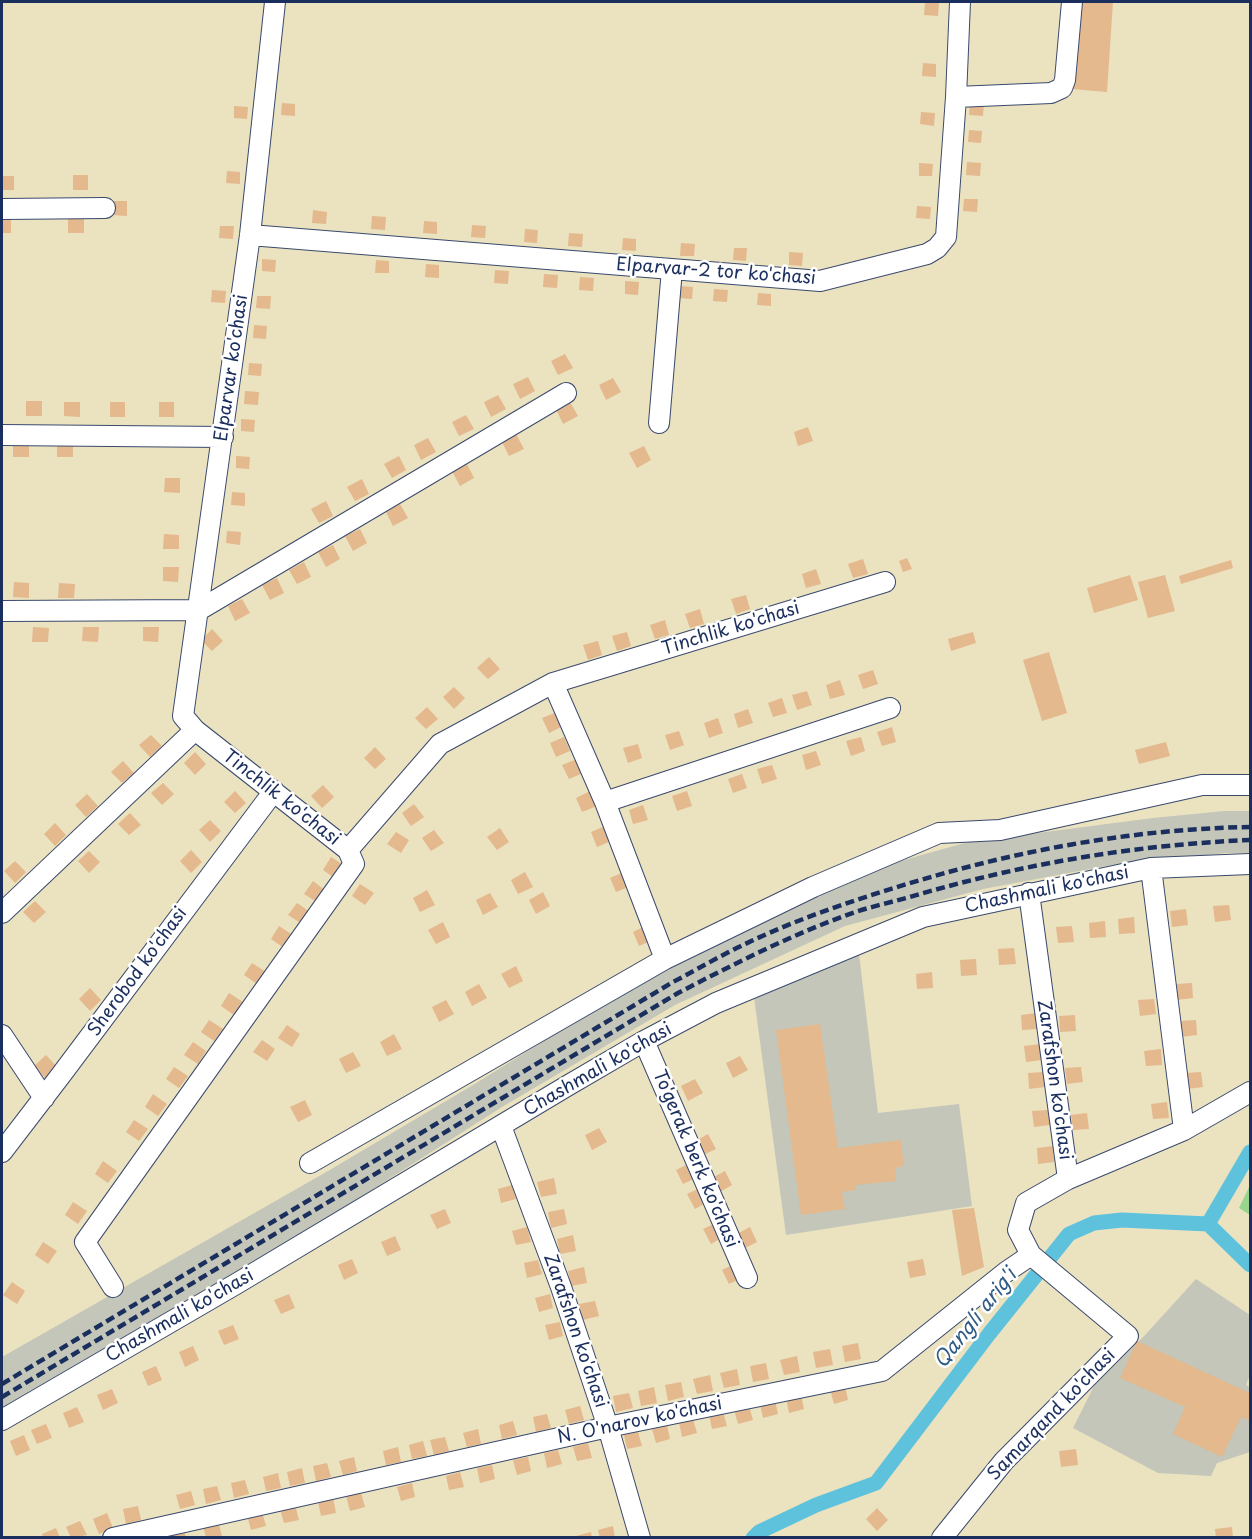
<!DOCTYPE html>
<style>
body{margin:0}
#map{position:relative;width:1252px;height:1539px;overflow:hidden;background:#ebe2c0;font-family:"Playpen Sans",sans-serif}
canvas{display:block}
.frame{position:absolute;inset:0;border:3px solid #1b2f5e;pointer-events:none}
</style>
<div id="map">
<canvas width="1252" height="1539"></canvas>
<div class="frame"></div>
</div>
<script>
const g = document.querySelector('canvas').getContext('2d');
g.lineJoin = 'round';
function fill(path, color) {
  g.fillStyle = color;
  g.fill(path, 'evenodd');
}
function trace(path, color, width, dash) {
  g.strokeStyle = color;
  g.lineWidth = width;
  g.lineCap = dash ? 'butt' : 'round';
  g.setLineDash(dash || []);
  g.stroke(path);
}
function drawText(font, color, halo, rows, align = 'center') {
  g.font = font + ' "Playpen Sans",sans-serif';
  g.lineWidth = 5;
  g.setLineDash([]);
  g.textBaseline = 'middle';
  g.strokeStyle = halo;
  g.fillStyle = color;
  for (const [text, x, y, turn = 0] of rows) {
    g.save();
    g.translate(x, y);
    g.rotate((+turn || 0) * Math.PI / 180);
    g.textAlign = isNaN(turn) ? turn : align;
    if (halo) g.strokeText(text, 0, 0);
    g.fillText(text, 0, 0);
    g.restore();
  }
}
const industrial = new Path2D(`
 M1224,811H1250V853H1226L1106,866L983,889L845,926L675,1005L502,1107L323,1221L2,1408V1357L328,1171L478,1082L666,965L803,902L897,862L968,842L1153,818Z
 M859,954L878,1113L959,1104L972,1206L786,1235L754,997Z
 M1196,1279L1250,1315V1375L1246,1385L1250,1387V1452L1217,1463L1211,1476L1158,1473L1073,1428L1094,1386L1146,1334Z`);
const green = new Path2D(`
 M1250,1185V1215L1239,1208Z`);
const canal = new Path2D(`
 M1208,1224L1250,1152
 M753,1538L759,1532L816,1505L876,1483L989,1334L1069,1234L1094,1223L1122,1220L1208,1224L1250,1265`);
const building = new Path2D(`
 M925,2L939,3L938,16L924,15Z
 M1078,2H1113L1107,92L1072,89Z
 M923,63L936,64V77L922,76Z
 M970,102L984,103L983,116L969,115Z
 M282,103L295,104V116L281,115Z
 M234,106L248,107L247,119L234,118Z
 M921,112L935,113L934,126L920,124Z
 M969,130L982,131L981,143L968,142Z
 M967,162L981,163L980,176L966,175Z
 M919,163L933,164L932,176H919Z
 M227,171L240,172V184L226,183Z
 M73,175H88V190H73Z
 M2,176H14V190H2Z
 M964,199H978L977,212L963,211Z
 M111,201H127V216L111,215Z
 M917,206L931,207L930,219L916,218Z
 M313,210L327,212L326,224L312,223Z
 M372,216L386,217L385,230L371,229Z
 M68,218H84V233H68Z
 M2,219H11V233H2Z
 M424,221L437,222V234L423,233Z
 M472,225L486,226L485,238L471,237Z
 M220,226H234L233,239L219,238Z
 M525,229L538,230L537,243L524,242Z
 M569,233L583,234L582,247L568,246Z
 M623,238L636,239V251L622,250Z
 M681,243L695,244L694,256H680Z
 M734,248H747L746,261L733,260Z
 M789,252L803,253L802,266L789,265Z
 M262,259L276,260L275,272L262,271Z
 M376,260L389,261V273H375Z
 M426,264L439,265V278L425,277Z
 M495,270L509,271L508,284L494,283Z
 M544,274L558,275L557,288L543,287Z
 M580,277L594,278L593,291L579,290Z
 M625,281L639,282L638,295L625,294Z
 M680,286L693,287L692,299L679,298Z
 M714,289L728,290L727,302L713,301Z
 M212,290L226,291L225,303L211,302Z
 M758,293L771,294V306L757,305Z
 M257,296H271L270,309L256,308Z
 M254,325L267,326L266,339L253,338Z
 M565,354L573,368L558,375L551,361Z
 M249,363L262,364L261,376L248,375Z
 M528,377L535,391L520,399L513,384Z
 M613,378L621,392L606,400L599,385Z
 M245,391L259,392L258,405L244,404Z
 M498,395L506,409L491,417L484,402Z
 M26,401H42V416H26Z
 M64,402H80V417L64,416Z
 M110,402H125V417H110Z
 M159,402H174V417H159Z
 M570,402L578,416L563,424L556,409Z
 M466,415L474,429L459,436L452,422Z
 M241,419L255,420L254,432L241,431Z
 M808,427L813,441L798,446L794,432Z
 M516,434L524,449L509,456L502,442Z
 M428,438L436,452L421,460L414,445Z
 M13,442H29V457H13Z
 M57,443H73V457H57Z
 M644,446L651,460L637,468L629,453Z
 M236,456L250,457L249,469L236,468Z
 M399,456L406,470L392,478L384,464Z
 M467,464L474,478L460,486L452,471Z
 M165,478H180V493L164,492Z
 M362,479L369,494L355,501L347,487Z
 M232,492L245,493V506L231,505Z
 M326,501L333,516L319,523L311,509Z
 M400,504L408,518L393,526L386,512Z
 M360,529L367,543L353,551L345,536Z
 M227,531L241,532L240,545L226,543Z
 M164,534L179,535V549H163Z
 M333,545L340,559L326,567L318,552Z
 M907,558L912,569L903,572L899,561Z
 M863,559L868,574L853,578L848,564Z
 M1231,560L1233,568L1181,584L1179,576Z
 M304,562L311,577L297,584L289,570Z
 M163,567H179L178,582L163,581Z
 M816,569L821,584L806,588L802,574Z
 M1130,575L1138,600L1094,613L1087,588Z
 M1165,575L1175,611L1148,618L1138,582Z
 M277,578L284,593L270,600L262,585Z
 M14,582L29,583V598L13,597Z
 M59,583L75,584L74,598H58Z
 M746,595L750,609L736,614L731,599Z
 M242,599L250,613L235,621L228,606Z
 M700,609L704,624L690,628L685,614Z
 M665,620L669,635L655,639L650,625Z
 M33,627L49,628L48,642H32Z
 M83,627H99L98,642L82,641Z
 M143,627H159L158,642L143,641Z
 M212,629L223,641L212,651L201,640Z
 M627,632L631,646L617,651L612,636Z
 M973,632L976,643L951,651L948,639Z
 M598,641L602,655L588,660L583,645Z
 M1049,652L1067,713L1042,721L1023,660Z
 M489,657L500,669L488,679L477,668Z
 M873,670L878,684L863,689L858,675Z
 M840,680L845,695L830,699L826,685Z
 M454,687L465,698L454,709L443,697Z
 M807,691L812,705L797,710L792,695Z
 M782,698L787,713L773,717L768,703Z
 M427,707L438,719L426,729L415,718Z
 M748,709L753,723L738,728L734,714Z
 M557,712L563,726L549,733L542,718Z
 M718,718L723,733L709,738L704,723Z
 M892,727L896,742L882,746L877,732Z
 M679,731L684,745L670,750L665,735Z
 M151,735L162,746L150,757L139,745Z
 M564,737L570,751L556,757L550,743Z
 M861,737L865,751L851,756L846,741Z
 M1166,742L1170,756L1139,764L1135,750Z
 M638,744L642,758L628,763L623,748Z
 M375,747L386,759L375,769L364,758Z
 M816,751L821,765L806,770L802,755Z
 M195,752L206,764L195,775L184,763Z
 M577,759L583,773L569,779L562,765Z
 M123,761L134,773L122,783L111,772Z
 M772,765L777,779L762,784L757,769Z
 M742,774L747,788L733,793L728,779Z
 M163,783L174,794L162,805L151,793Z
 M323,785L334,797L322,808L311,796Z
 M235,791L246,803L235,813L224,802Z
 M590,791L597,806L582,812L576,798Z
 M687,791L692,806L677,811L672,796Z
 M87,794L98,806L86,817L75,805Z
 M414,804L424,817L411,826L402,813Z
 M643,805L648,820L633,824L629,810Z
 M130,813L141,825L129,835L118,824Z
 M210,820L221,831L210,842L199,830Z
 M55,823L66,835L55,846L44,834Z
 M605,826L611,841L597,847L591,832Z
 M500,828L509,842L497,850L487,837Z
 M434,830L444,843L431,851L422,838Z
 M396,832L409,840L401,853L387,844Z
 M191,850L202,862L191,873L180,861Z
 M89,851L100,862L89,873L78,861Z
 M331,857L345,866L336,879L323,870Z
 M15,861L26,872L15,883L4,871Z
 M525,872L533,887L518,894L511,880Z
 M624,872L631,886L616,892L610,878Z
 M313,881L326,891L318,903L304,894Z
 M360,884L374,893L365,905L352,896Z
 M427,890L435,905L420,912L413,898Z
 M543,892L550,906L536,914L529,900Z
 M490,893L498,907L483,915L476,900Z
 M35,901L46,912L34,923L23,912Z
 M297,903L310,912L302,924L288,915Z
 M1229,905L1231,920L1215,922L1213,906Z
 M1186,909L1188,925L1172,927L1170,911Z
 M1134,917L1135,933L1119,934L1118,919Z
 M1105,921L1106,937L1090,938L1089,923Z
 M443,922L450,937L436,944L428,930Z
 M647,925L653,940L639,946L633,932Z
 M279,926L293,935L284,948L271,939Z
 M1072,926L1074,942L1058,943L1056,927Z
 M1014,948L1016,964L999,965L998,949Z
 M976,959L977,975L961,976L960,960Z
 M252,963L266,972L257,984L244,975Z
 M516,966L523,981L509,988L501,974Z
 M932,972L933,988L917,989L916,974Z
 M1192,983L1193,998L1177,1000L1176,984Z
 M479,984L487,998L472,1006L465,992Z
 M90,988L101,1000L90,1011L79,999Z
 M229,993L243,1002L234,1015L221,1006Z
 M1154,999L1156,1014L1140,1016L1138,1000Z
 M446,1000L454,1014L439,1022L432,1007Z
 M1037,1013L1038,1029L1022,1030L1021,1015Z
 M1075,1015L1076,1031L1060,1032L1059,1016Z
 M209,1020L223,1029L214,1041L201,1032Z
 M1196,1020L1197,1035L1181,1037L1180,1021Z
 M820,1024L838,1148L901,1140L904,1166L895,1168L896,1181L856,1185V1190L842,1192L845,1209L801,1215L776,1030Z
 M287,1025L300,1034L292,1047L278,1038Z
 M394,1034L402,1049L387,1056L380,1042Z
 M262,1040L275,1049L267,1061L253,1052Z
 M193,1042L206,1051L198,1064L184,1055Z
 M1040,1044L1042,1060L1026,1062L1024,1046Z
 M1161,1049L1162,1065L1146,1066L1144,1051Z
 M353,1052L361,1066L346,1073L339,1059Z
 M46,1055L57,1067L45,1078L34,1066Z
 M740,1056L748,1070L733,1078L726,1063Z
 M174,1067L188,1076L179,1088L166,1079Z
 M1081,1067L1083,1082L1067,1084L1065,1068Z
 M1044,1072L1045,1087L1029,1089L1028,1073Z
 M1201,1072L1203,1087L1187,1089L1185,1073Z
 M695,1079L703,1093L688,1101L681,1086Z
 M153,1094L167,1104L158,1116L145,1107Z
 M305,1100L312,1115L298,1122L290,1107Z
 M1167,1102L1169,1118L1153,1119L1151,1104Z
 M1048,1110L1050,1125L1034,1127L1032,1111Z
 M1087,1113L1089,1129L1073,1130L1071,1115Z
 M134,1120L148,1129L139,1141L126,1132Z
 M599,1128L607,1142L592,1150L585,1135Z
 M708,1134L716,1149L701,1156L694,1142Z
 M1053,1146L1054,1162L1038,1164L1037,1148Z
 M103,1161L117,1171L108,1183L95,1174Z
 M690,1163L698,1177L683,1184L676,1170Z
 M725,1171L732,1185L718,1193L710,1179Z
 M554,1178L557,1194L541,1197L537,1182Z
 M512,1185L516,1199L501,1203L498,1189Z
 M702,1187L709,1201L695,1209L687,1194Z
 M73,1202L87,1211L78,1224L65,1215Z
 M974,1208L984,1267L962,1276L952,1210Z
 M445,1209L451,1223L437,1229L430,1215Z
 M564,1209L567,1224L551,1228L548,1212Z
 M718,1222L725,1236L711,1244L703,1229Z
 M527,1227L531,1242L516,1245L512,1231Z
 M750,1227L757,1242L743,1249L735,1235Z
 M573,1235L576,1251L560,1254L557,1239Z
 M395,1236L401,1250L387,1256L381,1242Z
 M43,1242L57,1251L48,1264L35,1255Z
 M352,1259L358,1273L344,1280L338,1265Z
 M923,1259L926,1275L910,1278L907,1262Z
 M538,1260L542,1274L527,1278L524,1263Z
 M736,1263L744,1277L729,1284L722,1270Z
 M584,1267L587,1283L571,1286L568,1271Z
 M12,1282L25,1291L17,1304L3,1295Z
 M289,1294L295,1308L281,1314L274,1300Z
 M550,1294L553,1308L539,1312L535,1298Z
 M595,1301L599,1316L583,1320L579,1304Z
 M560,1322L563,1336L549,1340L545,1325Z
 M233,1325L239,1339L224,1345L218,1331Z
 M1137,1341L1250,1393V1421L1241,1417L1222,1457L1173,1434L1185,1407L1120,1378Z
 M858,1343L861,1359L845,1362L842,1346Z
 M193,1346L199,1360L185,1367L179,1352Z
 M830,1349L833,1365L816,1368L813,1352Z
 M797,1356L800,1372L784,1375L780,1360Z
 M766,1363L769,1379L753,1382L750,1366Z
 M156,1366L162,1380L148,1386L142,1372Z
 M737,1369L740,1385L724,1388L720,1373Z
 M710,1375L713,1391L697,1394L693,1379Z
 M681,1382L684,1397L668,1401L665,1385Z
 M845,1386L848,1400L834,1404L830,1389Z
 M654,1387L657,1403L641,1406L638,1391Z
 M112,1389L118,1403L103,1410L97,1395Z
 M629,1393L633,1408L616,1412L613,1396Z
 M801,1395L804,1409L789,1413L786,1398Z
 M775,1400L778,1414L763,1418L760,1404Z
 M580,1406L584,1420L569,1424L565,1410Z
 M749,1406L753,1420L738,1424L734,1409Z
 M77,1407L84,1422L69,1428L63,1413Z
 M723,1412L727,1426L712,1429L709,1415Z
 M547,1414L551,1428L536,1432L533,1417Z
 M693,1419L697,1433L682,1437L679,1422Z
 M513,1421L517,1435L502,1439L499,1425Z
 M46,1424L52,1438L37,1444L31,1430Z
 M667,1425L670,1439L656,1443L652,1429Z
 M478,1429L481,1444L467,1447L463,1433Z
 M638,1432L642,1446L627,1449L624,1435Z
 M24,1435L30,1450L16,1456L10,1441Z
 M445,1437L449,1451L434,1455L430,1440Z
 M423,1441L427,1456L412,1459L409,1445Z
 M588,1443L592,1458L577,1461L573,1447Z
 M398,1447L401,1462L386,1465L383,1451Z
 M1076,1449L1078,1465L1061,1467L1059,1451Z
 M558,1450L562,1464L547,1468L544,1453Z
 M354,1457L357,1471L343,1475L339,1461Z
 M528,1457L531,1471L517,1475L513,1460Z
 M327,1463L331,1477L316,1481L313,1466Z
 M492,1465L495,1479L480,1483L477,1468Z
 M302,1468L305,1483L290,1486L287,1472Z
 M460,1472L464,1487L449,1490L446,1476Z
 M278,1473L281,1488L266,1491L263,1477Z
 M245,1480L249,1494L234,1498L231,1483Z
 M412,1483L415,1497L401,1501L397,1487Z
 M217,1486L221,1500L206,1504L203,1489Z
 M191,1491L195,1505L180,1509L176,1495Z
 M361,1493L365,1507L350,1511L346,1496Z
 M333,1498L336,1513L321,1516L318,1502Z
 M295,1505L299,1520L284,1523L280,1509Z
 M138,1506L141,1520L126,1524L123,1509Z
 M877,1508L888,1520L877,1531L866,1519Z
 M262,1512L266,1526L251,1530L247,1515Z
 M107,1513L113,1528L99,1534L93,1519Z
 M80,1521L87,1535L71,1538L66,1527Z
 M218,1521L222,1536L206,1538L203,1525Z
 M613,1526L615,1538H600L598,1530Z
 M1232,1527L1233,1538H1216L1215,1529Z
 M56,1528L60,1538H43L42,1534Z
 M184,1530L186,1538H171L169,1533Z
 M591,1532L592,1538H573L572,1537Z`);
const minor = new Path2D(`
 M956,97L960,2
 M2,209L105,208
 M250,235L820,281L927,254L937,248L946,237L956,97L1051,93L1062,88L1065,80L1072,2
 M659,423L672,269
 M2,435L223,437
 M2,611L199,610L566,393
 M553,683L605,802L890,708
 M195,730L183,716L250,235L275,2
 M1151,868L1184,1130
 M1029,893L1068,1179
 M2,913L195,730L348,850L440,744L553,683L885,582
 M665,959L813,887L939,833L1000,830L1202,785H1250
 M2,1035L44,1098
 M644,1041L747,1278
 M501,1126L561,1287L608,1427L640,1538
 M2,1152L61,1075L274,791
 M310,1163L665,959L605,802
 M113,1287L85,1242L354,864L348,850
 M2,1420L236,1284L567,1086L644,1041L716,1003L923,917L1151,868L1250,864
 M113,1538L608,1427L882,1371L1006,1272L1031,1255L1018,1230L1026,1203L1068,1179L1184,1130L1250,1092
 M942,1538L1004,1461L1128,1336L1031,1255`);
const rail = new Path2D(`
 M2,1384L673,982C696,970 718,957 741,946C790,922 842,904 894,888C1009,852 1129,829 1250,827
 M2,1397L678,993C732,965 787,937 844,916C865,908 888,903 910,897C1021,864 1134,845 1250,840`);
const streetNames = [
 ["Elparvar-2 tor ko'chasi",716,272,4],
 ["Elparvar ko'chasi",232,368,-82],
 ["Tinchlik ko'chasi",731,629,-17],
 ["Tinchlik ko'chasi",281,798,38],
 ["Chashmali ko'chasi",1047,890,-12],
 ["Sherobod ko'chasi",138,972,-54],
 ["Chashmali ko'chasi",598,1070,-30],
 ["Zarafshon ko'chasi",1054,1080,82],
 ["To'gerak berk ko'chasi",695,1159,67],
 ["Chashmali ko'chasi",180,1316,-30],
 ["Zarafshon ko'chasi",575,1331,71],
 ["Samarqand ko'chasi",1052,1415,-46],
 ["N. O'narov ko'chasi",640,1421,-12]
];
const waterNames = [
 ["Qangli arig'i",976,1319,-52]
];
fill(industrial, '#c3c6b9');
fill(green, '#98d68b');
trace(canal, '#5fc2dd', 15);
fill(building, '#e3b98d');
trace(minor, '#3a4a6d', 22);
trace(minor, '#fff', 20);
trace(rail, '#1b2f5e', 4.5, [9, 4.5]);
drawText('18px', '#1b2f5e', '#fff', streetNames);
drawText('italic 20px', '#2f5b84', '#fff', waterNames);
</script>
